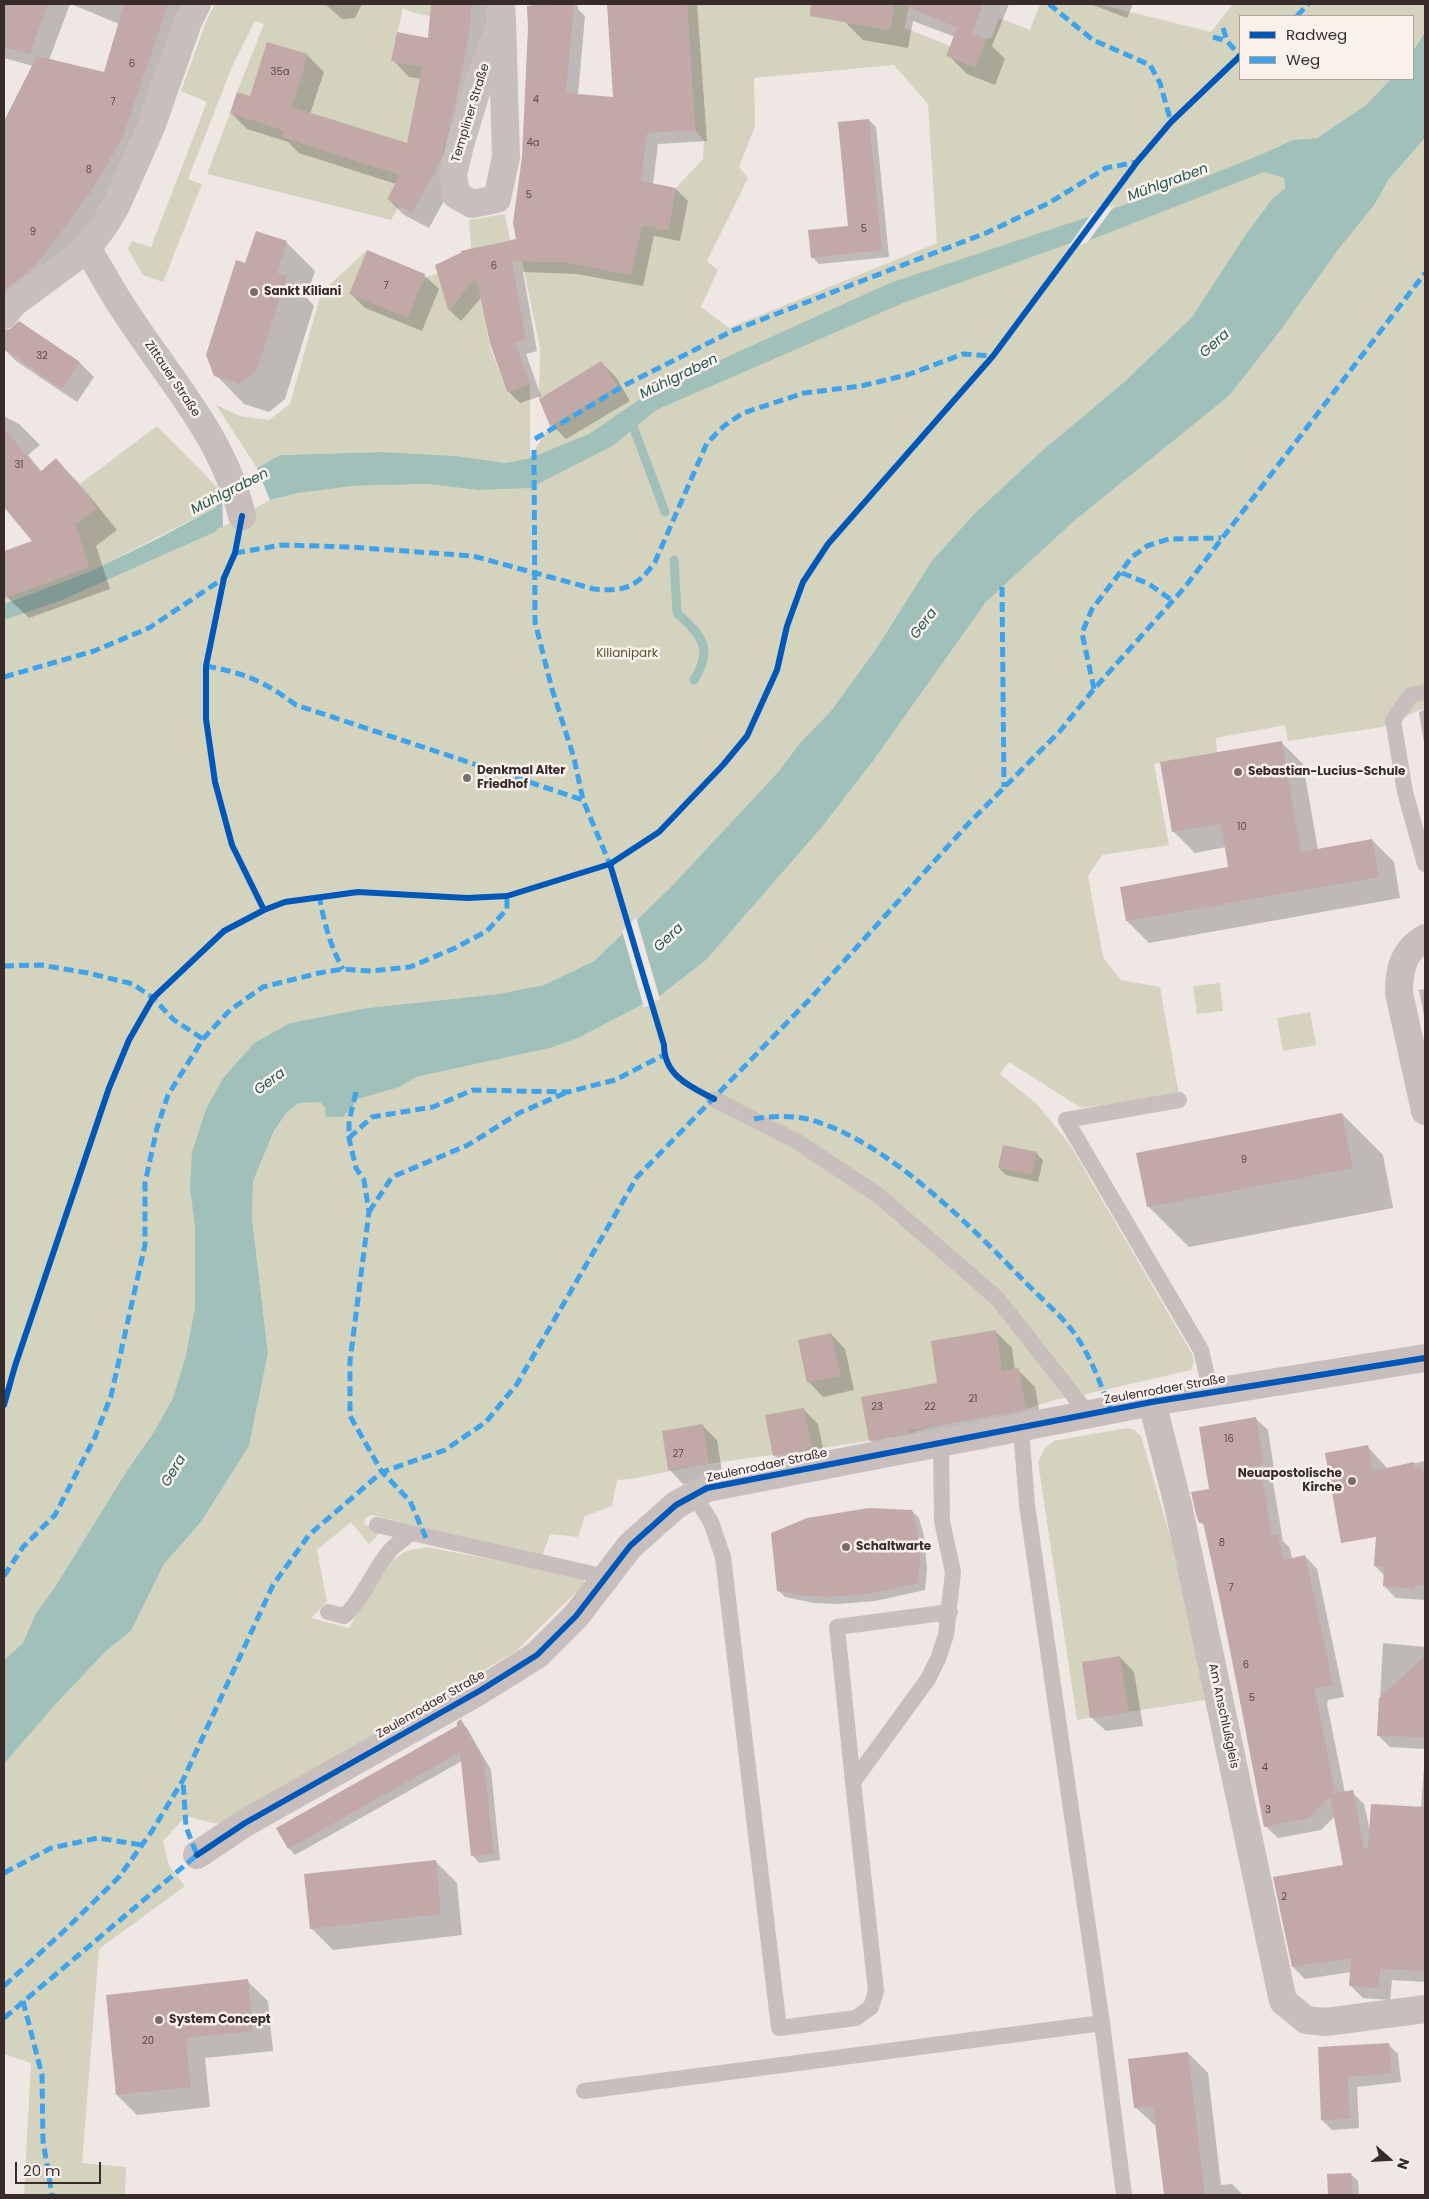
<!DOCTYPE html>
<meta charset="utf-8">
<style>
body{margin:0}
#map{position:relative;width:1429px;height:2199px;overflow:hidden;background:#eee7e4;font-family:Poppins,sans-serif}
canvas{display:block}
.frame{position:absolute;inset:0;border:5px solid #392b2a;pointer-events:none}
.legend{position:absolute;left:1239px;top:15px;width:175px;height:65px;box-sizing:border-box;background:#faf0ec;border:1px solid #ada19e;margin:0;padding:6px 9px;list-style:none;font-size:15px;color:#392b2a}
.legend li{display:flex;align-items:center;gap:10px;height:25px}
.legend b{width:25px;border:1px solid #ada19e}
.north{position:absolute;left:1364px;top:2134px;width:50px;height:50px;-webkit-text-stroke:4px #faf0ec;paint-order:stroke;rotate:109deg;font-size:14px;font-weight:700;line-height:20px;text-align:center;color:#392b2a}
.north::after{content:'';display:block;margin:auto;width:18px;height:22px;background:#392b2a;clip-path:polygon(50% 0,100% 100%,50% 72%,0 100%)}
.scale{position:absolute;left:15px;top:2162px;width:86px;height:22px;box-sizing:border-box;border:2px solid #392b2a;border-top:0;padding-left:6px;font-size:15px;line-height:18px;white-space:nowrap;color:#392b2a;-webkit-text-stroke:4px #faf0ec;paint-order:stroke}
</style>
<div id="map">
<canvas width="1429" height="2199"></canvas>
<div class="frame"></div>
<ul class="legend">
<li><b style="height:6px;background:#0057b8"></b>Radweg</li>
<li><b style="height:6px;background:#3fa3eb"></b>Weg</li>
</ul>
<div class="north">N</div>
<div class="scale">20 m</div>
</div>
<script>
const g = document.querySelector('canvas').getContext('2d');
g.lineJoin = 'round';
function fill(path, color) {
  g.fillStyle = color;
  g.fill(path, 'evenodd');
}
function trace(path, color, width, dash) {
  g.strokeStyle = color;
  g.lineWidth = width;
  g.lineCap = dash ? 'butt' : 'round';
  g.setLineDash(dash || []);
  g.stroke(path);
}
function drawText(font, color, halo, rows, align = 'center') {
  g.font = font + ' Poppins,sans-serif';
  g.lineWidth = 5;
  g.setLineDash([]);
  g.textBaseline = 'middle';
  g.strokeStyle = halo;
  g.fillStyle = color;
  for (const [text, x, y, turn = 0] of rows) {
    g.save();
    g.translate(x, y);
    g.rotate((+turn || 0) * Math.PI / 180);
    g.textAlign = isNaN(turn) ? turn : align;
    if (halo) g.strokeText(text, 0, 0);
    g.fillText(text, 0, 0);
    g.restore();
  }
}
const green = new Path2D(`
 M215,4H431L430,16L414,13L403,8L391,61L422,67L413,114L451,122L444,154L415,147L387,199L399,206L391,220L207,174L230,113L251,120L258,99L237,92L264,24L255,21L232,67L188,179L202,184L163,282L143,275L128,249L132,241L151,247L207,102L181,91L207,19Z
 M687,4H846L843,22L890,30L894,4H909L905,28L950,46L947,56L975,67L986,39L992,37L999,18L1030,30L1040,4H1099L1211,32L1233,4H1425V32L1413,51V16H1240V79H1391L1366,105L1317,138L1293,140L1284,178L1285,188L1272,199L1244,237L1192,317L1124,382L1043,450L974,514L931,562L876,649L831,711L800,743L779,771L670,888L594,961L544,985L498,994L367,1008L290,1023L254,1043L223,1078L206,1109L190,1188L195,1228V1307L186,1355L173,1398L154,1432L126,1472L55,1587L36,1613L23,1643L4,1660V620L60,601L215,532L218,528L270,500L298,493L354,486L426,484L478,490L529,458L506,463L457,456L382,452L280,455L257,468L216,405L240,416L269,420L290,404L321,293L367,250L349,294L407,317L424,278L438,273L449,310L461,296L449,258L471,248L469,220L505,214L510,240L471,249L490,347L507,392L530,384V457L550,426L616,387L601,361L539,399L540,348L522,261L565,262L631,275L642,225L668,230L676,188L703,159L704,141L695,130ZM894,65L928,104L937,243L729,328L701,307L718,270L707,261L748,178L739,167L755,126L754,78Z
 M1425,138V709L1417,711L1383,727L1288,741L1285,725L1216,738L1217,752L1154,764L1169,845L1102,855L1088,876L1103,957L1121,980L1160,987L1179,1095L1081,1108L1009,1062L1000,1074L1037,1104L1070,1145L1192,1354L1194,1362L1191,1370L1078,1396C1059,1397 1044,1404 1026,1409C987,1418 946,1420 909,1434C842,1446 775,1454 708,1464C678,1468 648,1478 617,1480L612,1506L585,1516L578,1537L550,1534L542,1556L372,1515L366,1517L364,1524L380,1532L369,1544L351,1522L317,1550L327,1601L311,1618L349,1628C362,1607 384,1560 407,1551C413,1549 420,1549 426,1547L583,1577L585,1588L575,1593L516,1651L326,1763L232,1825L213,1823L186,1816L163,1841L169,1866L185,1886L99,1949L82,2163L126,2167L125,2195H24L31,2063L4,2054V1764L54,1706L105,1652L131,1631L164,1564L201,1522L249,1446L268,1353L252,1218L253,1181L274,1131L287,1112L299,1103L311,1102L314,1092L426,1075L550,1048L578,1038L661,995L706,960L822,827L873,761L986,602L1074,521L1229,396L1280,331L1338,250L1375,204L1389,179Z
 M157,426L218,488L223,499L213,509L91,571L4,604V598L89,567L75,524L96,508L80,484Z
 M1220,983L1223,1011L1197,1014L1193,986Z
 M1310,1012L1316,1045L1283,1051L1277,1018Z
 M1126,1428L1135,1430L1141,1436L1198,1633L1212,1699L1077,1720L1038,1462L1045,1448L1054,1441Z`);
const water = new Path2D(`
 M1425,32V138L1389,179L1375,204L1338,250L1280,331L1229,396L1074,521L986,602L873,761L822,827L706,960L661,995L578,1038L550,1048L416,1077L399,1087L358,1099L343,1117H326L325,1107L320,1102L299,1103L287,1112L274,1131L253,1181L252,1218L268,1353L249,1446L201,1522L164,1564L131,1631L105,1652L54,1706L4,1764V1660L23,1643L36,1613L55,1587L126,1472L154,1432L173,1398L186,1355L195,1307V1228L190,1188L192,1153L206,1109L223,1078L254,1043L290,1023L367,1008L498,994L544,985L594,961L670,888L779,771L800,743L831,711L876,649L931,562L974,514L1043,450L1124,382L1192,317L1244,237L1272,199L1285,188L1284,178L1264,172L1090,240L1068,244L903,303L656,410L614,445L530,488L478,490L426,484L354,486L298,493L270,500L223,527L218,528L215,532L60,601L4,620V604L91,571L159,538L213,509L257,468L280,455L382,452L457,456L506,463L530,458L589,434L652,391L890,283L1190,183L1260,155L1293,140L1317,138L1366,105L1391,79H1413V51Z`);
const pier = new Path2D(`
 M1115,205L1087,243L1068,247L1092,213Z
 M256,466L270,500L223,527L222,496Z
 M636,917L660,999L644,1008L622,931Z`);
const shadow = new Path2D(`
 M4,4H70L49,60L105,74L119,24L71,4H191L104,209L4,324V124L33,66L4,58Z
 M325,4H362L355,18L342,19Z
 M433,4H489L484,57L456,179L429,228L404,215L388,199L396,184L299,153L288,142L247,129L231,113L251,98L268,43L308,56L324,72L310,114L408,145L421,79L409,77L393,60L429,40Z
 M531,4H577L578,9L585,16L578,95L615,98L609,4H697L707,141L658,144L653,184L676,189L688,201L680,241L654,236L643,286L576,274L523,272L537,351L526,354L541,396L520,403L508,391L481,298L461,321L449,310L437,265L462,254L518,240Z
 M847,4H1009L992,46L1005,59L995,85L967,74L948,55L955,37L913,21L908,48L863,40L844,21Z
 M1090,4H1133L1127,18Z
 M869,120L876,127L889,257L819,264L812,257L849,227Z
 M286,242L315,271L306,297L314,306L285,399L269,412L244,404L216,375L246,264Z
 M368,252L424,275L439,289L422,331L365,308L351,294Z
 M19,323L80,363L94,377L77,402L16,361L4,349V344Z
 M601,362L616,377L630,401L566,439L552,425Z
 M4,416L19,424L40,445L28,455L42,472L56,460L78,482L117,530L96,546L110,589L29,618L7,597L4,587V552L34,541L4,505Z
 M1425,710V749L1419,712Z
 M1281,742L1303,764L1318,850L1372,840L1394,862L1400,898L1149,943L1127,921L1122,888L1230,868L1226,847L1195,853L1173,831Z
 M1425,989V1021L1419,990Z
 M1342,1114L1383,1155L1393,1208L1189,1247L1148,1206Z
 M1036,1153L1043,1160L1038,1182L1006,1175L999,1168Z
 M995,1331L1012,1348L1015,1370H1018L1035,1387L1042,1425L887,1457L870,1440L939,1384Z
 M831,1334L845,1349L854,1390L823,1397L809,1382Z
 M804,1410L818,1424L826,1463L789,1470L774,1455Z
 M1255,1418L1268,1430L1275,1476H1272L1283,1541L1290,1548L1292,1559L1305,1556L1317,1569L1344,1697L1328,1700L1327,1704L1345,1793L1352,1792L1364,1804L1370,1831L1421,1808L1425,1751V1982L1392,1980L1390,2000L1363,1998L1351,1986V1972L1305,1979L1293,1967L1344,1866L1335,1816L1321,1830L1278,1838L1265,1826L1205,1526L1200,1522L1211,1490Z
 M703,1426L717,1440L723,1478L683,1484L669,1469Z
 M1368,1447L1388,1469L1425,1461V1521L1397,1527L1425,1530V1600L1396,1598L1384,1586V1575L1375,1566L1378,1531Z
 M912,1511L919,1518L924,1536L927,1570L925,1590L875,1601L838,1604L814,1603L785,1597L778,1590Z
 M1383,1643L1425,1647V1749L1390,1747L1378,1735Z
 M1120,1657L1134,1672L1143,1726L1106,1731L1091,1717Z
 M460,1721L467,1728L491,1770L500,1860L479,1863L473,1856L462,1761L295,1855L289,1848L459,1727Z
 M435,1861L457,1883L462,1935L333,1950L311,1928Z
 M247,1981L268,2001L273,2051L205,2058L210,2107L137,2115L117,2095Z
 M1388,2044L1398,2054L1401,2082L1357,2087L1359,2128L1332,2130L1322,2120L1319,2049Z
 M1188,2053L1208,2073L1221,2185L1232,2184L1243,2195H1165L1157,2127L1135,2107Z
 M1351,2174L1358,2181L1359,2195H1329L1328,2175Z`);
const stream = new Path2D(`
 M630,418L665,512
 M674,560L677,613C702,636 714,648 694,680`);
const building = new Path2D(`
 M4,4H48L30,54L4,47Z
 M124,4H168L123,137L89,195L88,194L63,230L36,265L4,291V121L37,56L104,72Z
 M431,4H472L468,41L453,114L440,162L412,213L387,199L400,175L282,137L284,131L230,113L237,92L250,96L267,42L308,54L292,107L407,143L422,67L391,61L397,32L428,38Z
 M574,4L566,93L613,97L607,4H687L695,130L647,133L641,181L676,188L668,230L642,225L631,275L564,262L512,261L526,339L515,342L530,384L507,392L490,343L476,278L448,310L435,265L461,253V251L516,239L513,223L522,157L528,28L527,6Z
 M811,4H894L890,30L810,16Z
 M901,4H983L972,33L986,39L976,67L946,56L957,28L960,29Z
 M869,119L882,250L811,258L808,230L848,226L838,122Z
 M256,231L287,241L277,273L287,276L257,370L240,384L214,376L206,355L236,260L245,263Z
 M367,250L425,274L408,318L349,294Z
 M19,321L80,362L62,389L4,349V330L10,329Z
 M601,361L617,386L550,426L539,399Z
 M4,428L40,472L56,458L97,508L75,524L89,567L4,598V551L32,541L4,507Z
 M1282,741L1301,852L1372,839L1379,877L1126,921L1120,887L1228,867L1221,823L1172,832L1160,762Z
 M1342,1113L1353,1168L1147,1207L1136,1153Z
 M1003,1145L1037,1152L1031,1175L998,1168Z
 M996,1330L1002,1371L1019,1368L1026,1409L908,1431L909,1433L869,1441L861,1397L937,1383L931,1341Z
 M831,1333L841,1376L807,1383L798,1340Z
 M804,1408L812,1448L773,1456L765,1415Z
 M1256,1417L1264,1464H1260L1272,1535L1278,1534L1284,1560L1305,1555L1325,1645L1332,1685L1316,1688L1315,1691L1335,1790L1331,1794L1353,1790L1364,1848H1368L1371,1804L1425,1807V1971L1380,1969L1379,1988L1349,1986L1351,1958L1292,1967L1273,1877L1343,1865L1330,1796L1309,1818L1264,1827L1227,1632L1203,1522L1199,1523L1196,1514L1191,1492L1209,1489L1199,1427Z
 M703,1424L709,1464L668,1470L662,1431Z
 M1368,1445L1373,1471L1414,1462L1415,1469L1422,1468L1425,1479V1586L1415,1585V1589L1383,1586L1384,1567L1374,1566L1376,1537L1341,1543L1325,1453Z
 M869,1508L912,1510L917,1528L920,1562L918,1583L868,1594L831,1597L806,1596L777,1591L771,1533L807,1518Z
 M1120,1656L1129,1712L1090,1718L1082,1662Z
 M1425,1656V1737L1377,1736L1379,1698Z
 M461,1719L484,1762L494,1854L471,1856L460,1752L288,1849L276,1828L457,1726V1722Z
 M436,1860L441,1914L310,1929L304,1874Z
 M248,1979L253,2031L186,2038L191,2087L116,2095L106,1995Z
 M1389,2043L1392,2073L1348,2077L1350,2119L1321,2120L1318,2047Z
 M1188,2052L1205,2195H1164L1153,2106L1134,2108L1128,2059Z
 M1351,2173L1353,2195H1328L1327,2174Z`);
const service = new Path2D(`
 M1425,692L1411,695L1393,720L1405,792L1425,864
 M714,1099L796,1141L878,1195L997,1298L1089,1415
 M1179,1100L1066,1120L1201,1350L1211,1393
 M1021,1429L1027,1505L1102,2023L1124,2195
 M694,1495L711,1522L723,1557L779,2028L856,2018L871,2007L876,1991L853,1782L928,1679L938,1659L946,1635L953,1572L942,1521L941,1444
 M377,1525L606,1577
 M328,1612L344,1616C360,1604 374,1569 389,1552C394,1545 403,1540 409,1534
 M853,1782L837,1627L950,1612
 M584,2091L1102,2023`);
const minor = new Path2D(`
 M501,4L502,21L506,157L497,199L472,204L456,195L453,175L460,145L480,79L502,21
 M87,249C101,269 111,291 125,311C168,378 224,437 242,516
 M4,315L14,303L87,249L104,226L116,206L151,127L188,22L197,4
 M1425,938C1403,951 1399,969 1399,993L1425,1111
 M1152,1402L1178,1505L1283,2001L1306,2020L1326,2022L1425,2009
 M197,1855L245,1823L481,1690L537,1655L576,1616L630,1546L676,1505L707,1488L1152,1402L1425,1358`);
const quiet = new Path2D(`
 M1049,4L1093,40L1150,65L1160,83L1171,122
 M1297,16L1308,4
 M1223,28L1227,41L1240,56
 M1213,37L1227,41
 M535,439L625,385L732,331L986,233L1049,203L1106,168L1137,162
 M534,450L535,622L552,689L574,758L583,800L611,867
 M235,553L282,545L350,547L473,556L594,589C625,592 637,587 655,562L707,443L724,426L743,413L804,393L861,386L907,375L963,354L993,356
 M1122,573L1149,584L1173,601
 M1002,587L1004,787
 M206,666C244,673 264,681 296,705L583,800
 M4,677L94,651L149,628L224,578
 M1094,689L1082,633L1092,609L1132,557L1147,546L1169,539L1221,538
 M319,895C324,922 330,946 343,969
 M4,966L41,965L88,973L133,984L153,998L174,1020L203,1039
 M356,1092L349,1121V1138L356,1168L364,1180L369,1212L350,1361V1416L382,1472L410,1501L426,1538
 M754,1119C772,1116 792,1115 811,1120C887,1141 972,1227 1026,1283C1041,1298 1058,1313 1071,1329C1090,1353 1100,1383 1111,1411
 M349,1138L372,1117L433,1107L473,1090L568,1092L615,1080L664,1055
 M369,1212L392,1177L468,1145L519,1113L565,1093
 M4,1576L23,1547L55,1515L95,1437L111,1396L145,1245V1183L157,1128L168,1095L203,1039L230,1010L263,987L319,973L343,969L371,971L410,967L455,948L487,931L507,909V896
 M4,1873L51,1848L98,1838L142,1845
 M4,1986L64,1931L119,1877L152,1831L183,1780L273,1585L309,1535L382,1472L445,1450L486,1422L517,1384L637,1177L809,1000L969,823L1060,731L1094,689L1185,587L1425,273
 M23,2001L42,2075L43,2141L52,2195
 M4,2018L197,1855L186,1827L183,1780`);
const cycleway = new Path2D(`
 M242,516L235,553L224,578L206,666V719L215,782L232,845L264,910
 M610,864L664,1045C664,1076 691,1087 714,1099
 M4,1405L15,1366L109,1088L129,1040L153,998L224,931L264,910L285,902L358,892L467,898L507,896L610,864L659,832L723,765L747,736L777,670L787,626L803,582L828,544L993,356L1137,162L1171,122L1240,56
 M197,1855L245,1823L481,1690L537,1655L576,1616L630,1546L676,1505L707,1488L1152,1402L1425,1358`);
const markers = [
 [254,292,5,"#786d6b"],
 [1238,772,5,"#786d6b"],
 [467,778,5,"#786d6b"],
 [1352,1481,5,"#786d6b"],
 [846,1547,5,"#786d6b"],
 [159,2020,5,"#786d6b"]
];
const numberNames = [
 ["6",132,64],
 ["35a",280,72],
 ["4",536,100],
 ["7",113,102],
 ["4a",533,143],
 ["8",89,170],
 ["5",529,195],
 ["5",864,229],
 ["9",33,232],
 ["6",494,266],
 ["7",386,286],
 ["32",42,356],
 ["31",19,465],
 ["10",1242,827],
 ["9",1244,1160],
 ["21",973,1399],
 ["23",877,1407],
 ["22",930,1407],
 ["16",1229,1439],
 ["27",678,1454],
 ["8",1222,1543],
 ["7",1231,1588],
 ["6",1246,1665],
 ["5",1252,1698],
 ["4",1265,1768],
 ["3",1268,1810],
 ["2",1284,1897],
 ["20",148,2041]
];
const streetNames = [
 ["Templiner Straße",471,113,-73],
 ["Zittauer Straße",172,379,56],
 ["Zeulenrodaer Straße",1165,1390,-10],
 ["Zeulenrodaer Straße",767,1466,-12],
 ["Zeulenrodaer Straße",431,1705,-30],
 ["Am Anschlußgleis",1223,1716,78]
];
const poiNames = [
 ["Sankt Kiliani",264,292],
 ["Denkmal Alter",477,771],
 ["Friedhof",477,785],
 ["Sebastian-Lucius-Schule",1248,772],
 ["Neuapostolische",1342,1474,"right"],
 ["Kirche",1342,1488,"right"],
 ["Schaltwarte",856,1547],
 ["System Concept",169,2020]
];
const parkNames = [
 ["Kilianipark",627,654]
];
const waterNames = [
 ["Mühlgraben",1168,183,-20],
 ["Gera",1215,344,-42],
 ["Mühlgraben",679,377,-26],
 ["Mühlgraben",230,492,-27],
 ["Gera",924,624,-53],
 ["Gera",669,938,-43],
 ["Gera",270,1082,-36],
 ["Gera",174,1471,-59]
];
fill(green, '#d4d3be');
fill(water, '#a0c0b9');
fill(pier, '#eee7e4');
fill(shadow, '#0003');
trace(stream, '#a0c0b9', 9);
fill(building, '#c2a8a6');
trace(service, '#c8bfbc', 16);
trace(minor, '#c8bfbc', 28);
trace(quiet, '#3fa3eb', 5, [10, 5]);
trace(cycleway, '#0057b8', 6);
for (const [x, y, r, color] of markers) {
  const dot = new Path2D();
  dot.arc(x, y, r, 0, 2 * Math.PI);
  g.fillStyle = color;
  g.fill(dot);
  trace(dot, '#faf0ec', 2);
}
drawText('10px', '#5b4a49', null, numberNames);
drawText('12px', '#392b2a', '#faf0ec', streetNames);
drawText('bold 12px', '#392b2a', '#faf0ec', poiNames, 'left');
drawText('12px', '#51572e', '#faf0ec', parkNames);
drawText('italic 14px', '#205a51', '#faf0ec', waterNames);
</script>
